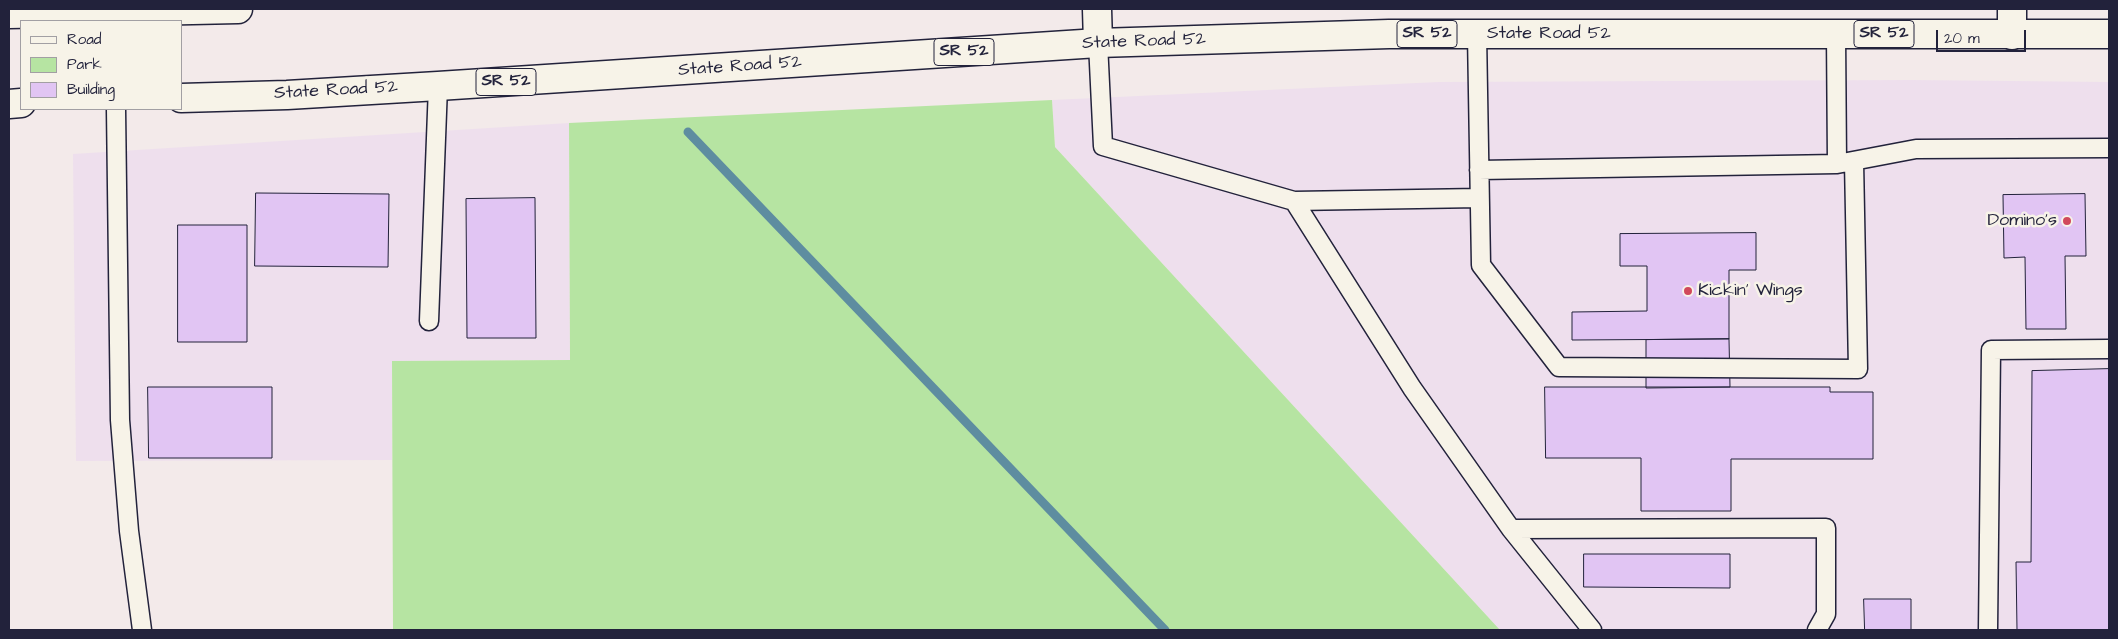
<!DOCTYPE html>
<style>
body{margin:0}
#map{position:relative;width:2118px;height:639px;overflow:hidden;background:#f3eaea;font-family:"Architects Daughter",sans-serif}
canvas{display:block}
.frame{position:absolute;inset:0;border:10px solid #22223b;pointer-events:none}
.legend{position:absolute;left:20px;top:20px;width:162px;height:90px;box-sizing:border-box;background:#f7f3e8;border:1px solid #a29fa3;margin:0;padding:6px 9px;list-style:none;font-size:15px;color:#22223b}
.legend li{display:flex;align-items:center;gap:10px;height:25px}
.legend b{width:25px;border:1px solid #a29fa3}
.scale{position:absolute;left:1936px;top:30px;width:90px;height:22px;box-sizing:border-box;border:2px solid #22223b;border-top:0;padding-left:6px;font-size:15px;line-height:18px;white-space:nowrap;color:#22223b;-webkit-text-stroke:4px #f7f3e8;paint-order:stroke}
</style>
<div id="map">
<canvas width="2118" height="639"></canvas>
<div class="frame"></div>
<ul class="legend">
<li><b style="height:6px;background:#f7f3e8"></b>Road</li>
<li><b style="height:14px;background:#b6e4a2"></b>Park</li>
<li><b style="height:14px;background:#e1c5f3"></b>Building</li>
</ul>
<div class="scale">20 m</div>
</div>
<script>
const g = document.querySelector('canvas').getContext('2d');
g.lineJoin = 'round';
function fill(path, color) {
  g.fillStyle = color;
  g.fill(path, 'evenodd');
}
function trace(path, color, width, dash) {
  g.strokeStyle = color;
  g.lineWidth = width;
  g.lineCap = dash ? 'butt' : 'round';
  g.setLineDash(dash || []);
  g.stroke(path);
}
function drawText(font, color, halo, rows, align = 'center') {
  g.font = font + ' "Architects Daughter",sans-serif';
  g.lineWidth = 5;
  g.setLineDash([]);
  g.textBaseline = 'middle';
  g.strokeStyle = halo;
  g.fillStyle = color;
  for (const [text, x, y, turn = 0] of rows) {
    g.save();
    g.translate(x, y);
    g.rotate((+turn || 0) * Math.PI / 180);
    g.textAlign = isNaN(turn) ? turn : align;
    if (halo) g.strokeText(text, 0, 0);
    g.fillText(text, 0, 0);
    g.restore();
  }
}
const built = new Path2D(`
 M1910,80L2109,82V630H1500L1055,147L1052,100L1439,82Z
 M569,123L570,360L392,361V460L76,461L73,154Z`);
const green = new Path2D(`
 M1052,100L1055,147L1500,630H393L392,361L570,360L569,123Z`);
const stream = new Path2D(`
 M688,132L1165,630`);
const building = new Path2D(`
 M256,193L389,194L388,267L255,266Z
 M2085,194L2086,256H2065L2066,329H2026L2025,257L2004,258L2003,195Z
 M535,198L536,338H467L466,199Z
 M178,225H247V342H178Z
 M1756,233V270H1729V339L1572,340V312L1647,311V266H1620V234Z
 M1729,339L1730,387L1646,388V340Z
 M2109,369V630H2017L2016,562H2031L2032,371Z
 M148,387H272V458H149Z
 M1545,387H1830V392H1873V459H1731V511H1641V458H1546Z
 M1584,554H1730V588L1584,587Z
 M1864,599H1911V630H1865Z`);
const service = new Path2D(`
 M1477,34L1481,265L1559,367L1858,369L1854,161
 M1836,34L1837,164
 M1098,43L1103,146L1294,201L1479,198
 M116,109L120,420L129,531L142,630
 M1479,170L1837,164L1916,149L2109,148
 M1294,201L1412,388L1511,529L1592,630
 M429,321L438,86
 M1511,529L1826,528V614L1817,630
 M1988,630L1991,350L2109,349`);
const minor = new Path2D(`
 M1097,9L1098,43
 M2012,9V35`);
const primary = new Path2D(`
 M9,14L238,9
 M181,98L287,95L438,86L1098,43L1389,34H2109
 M9,104L21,103`);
const markers = [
 [2067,221,5,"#d1495b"],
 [1688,291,5,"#d1495b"]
];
const shields = [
 [1427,34,60],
 [1884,34,60],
 [964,52,60],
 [506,82,60]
];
const shieldNames = [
 ["SR 52",1427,34],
 ["SR 52",1884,34],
 ["SR 52",964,52],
 ["SR 52",506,82]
];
const streetNames = [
 ["State Road 52",1549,34],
 ["State Road 52",1144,42,-2],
 ["State Road 52",740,67,-4],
 ["State Road 52",336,91,-3]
];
const poiNames = [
 ["Domino's",2057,221],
 ["Kickin' Wings",1698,291,"left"]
];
fill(built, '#eedfed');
fill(green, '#b6e4a2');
trace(stream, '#5e8da0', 9);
fill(building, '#e1c5f3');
trace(building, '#22223b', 1);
trace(service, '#22223b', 21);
trace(minor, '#22223b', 31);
trace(primary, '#22223b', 31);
trace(service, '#f7f3e8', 18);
trace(minor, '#f7f3e8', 28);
trace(primary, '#f7f3e8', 28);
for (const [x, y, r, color] of markers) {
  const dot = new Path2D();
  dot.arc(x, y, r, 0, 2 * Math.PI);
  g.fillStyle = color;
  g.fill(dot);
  trace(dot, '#f7f3e8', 2);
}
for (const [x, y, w] of shields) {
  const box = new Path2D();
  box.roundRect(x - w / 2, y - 13.5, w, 27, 4);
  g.fillStyle = '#f7f3e8';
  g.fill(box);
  trace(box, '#22223b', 1);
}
drawText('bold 16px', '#22223b', null, shieldNames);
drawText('18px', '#22223b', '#f7f3e8', streetNames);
drawText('18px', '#22223b', '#f7f3e8', poiNames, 'right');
</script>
